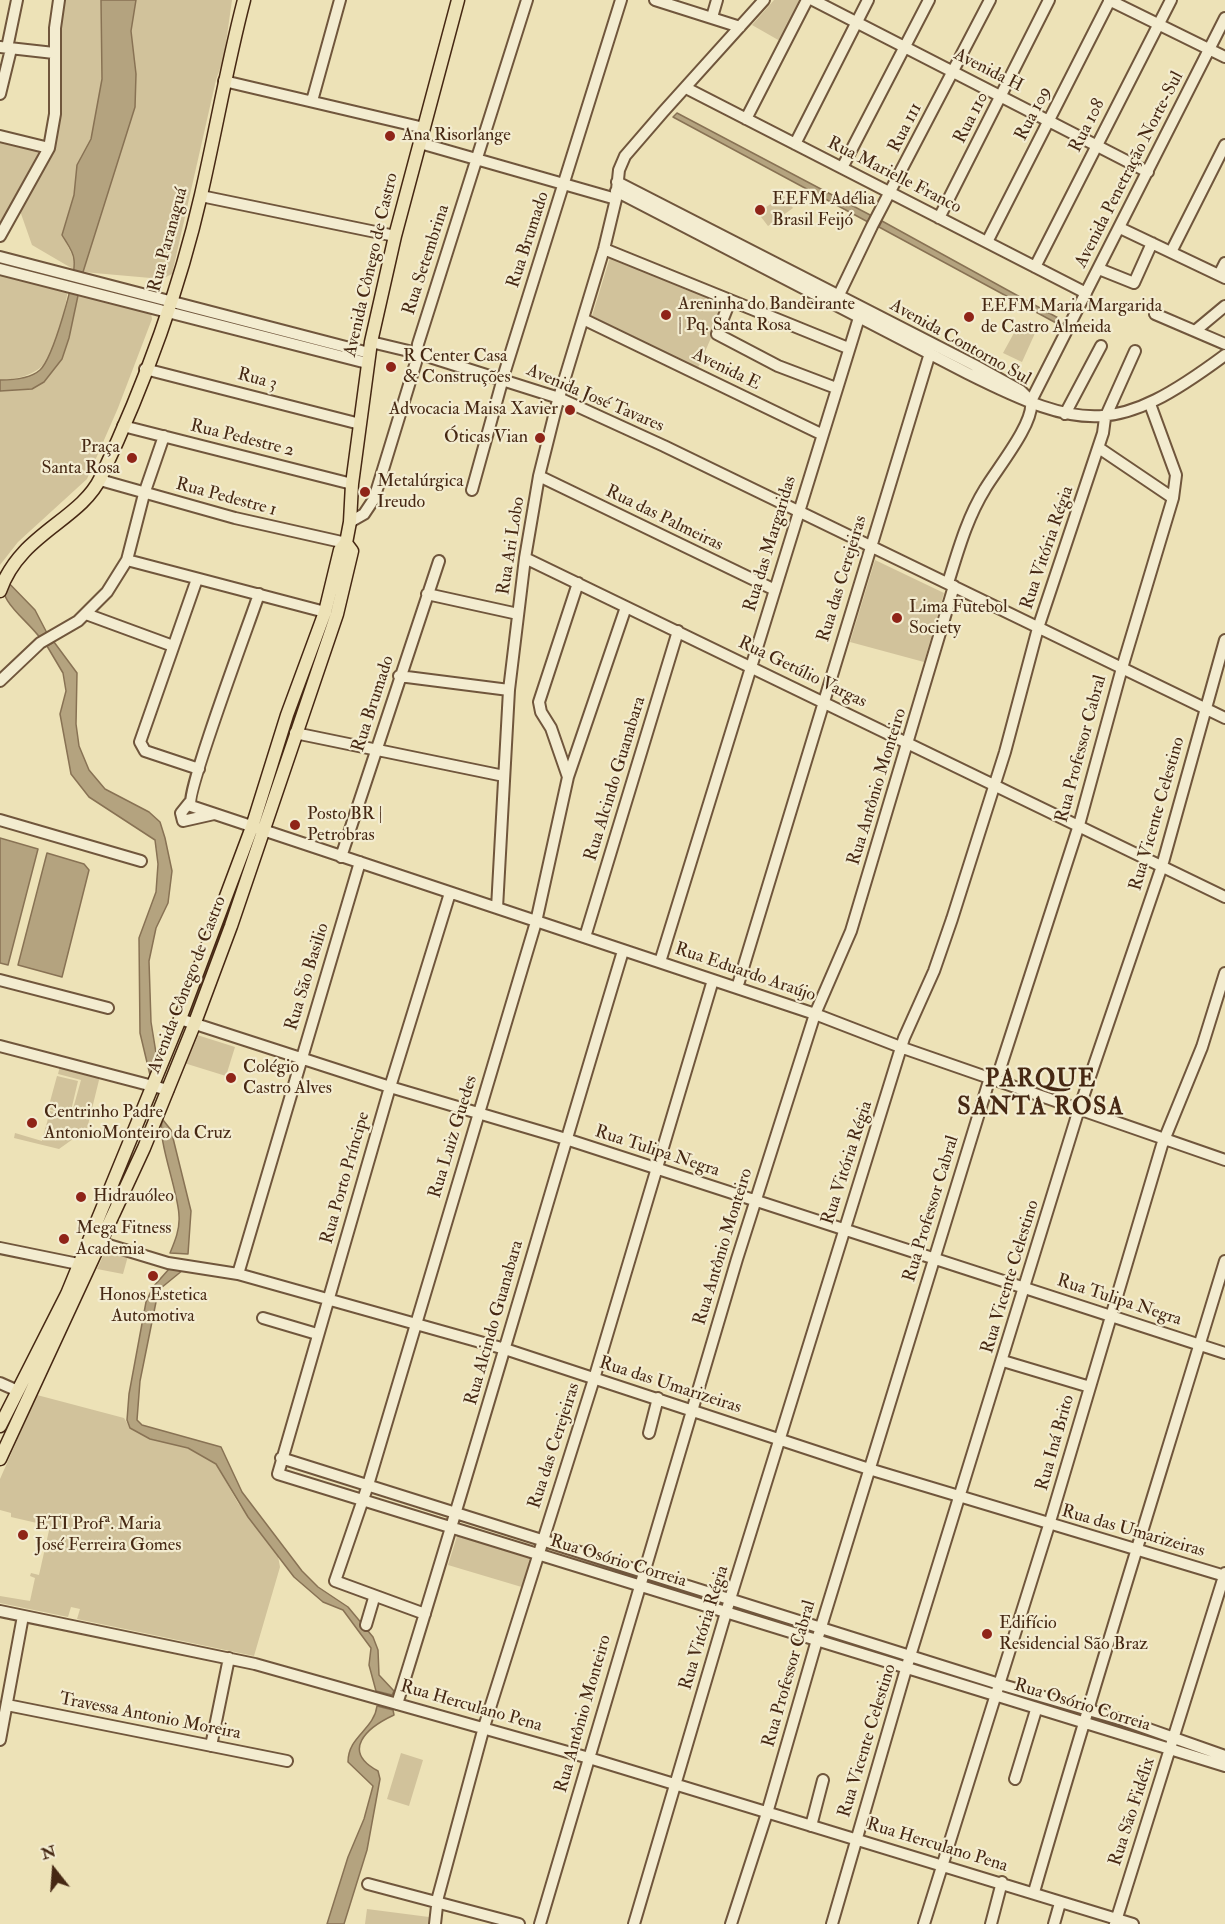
<!DOCTYPE html>
<meta charset="utf-8">
<style>
body{margin:0}
#map{position:relative;width:1225px;height:1924px;overflow:hidden;background:#ede2b7;font-family:"IM FELL Double Pica",serif}
canvas{display:block}
.north{position:absolute;left:24px;top:1840px;width:60px;height:60px;-webkit-text-stroke:4px #f3ecd0;paint-order:stroke;rotate:343deg;font-size:16px;font-weight:700;line-height:24px;text-align:center;color:#462813}
.north::after{content:'';display:block;margin:auto;width:21px;height:27px;background:#462813;clip-path:polygon(50% 0,100% 100%,50% 72%,0 100%)}
</style>
<div id="map">
<canvas width="1225" height="1924"></canvas>
<div class="north">N</div>
</div>
<script>
const g = document.querySelector('canvas').getContext('2d');
g.lineJoin = 'round';
function fill(path, color) {
  g.fillStyle = color;
  g.fill(path, 'evenodd');
}
function trace(path, color, width, dash) {
  g.strokeStyle = color;
  g.lineWidth = width;
  g.lineCap = dash ? 'butt' : 'round';
  g.setLineDash(dash || []);
  g.stroke(path);
}
function drawText(font, color, halo, rows, align = 'center') {
  g.font = font + ' "IM FELL Double Pica",serif';
  g.lineWidth = 4.5;
  g.setLineDash([]);
  g.textBaseline = 'middle';
  g.strokeStyle = halo;
  g.fillStyle = color;
  for (const [text, x, y, turn = 0] of rows) {
    g.save();
    g.translate(x, y);
    g.rotate((+turn || 0) * Math.PI / 180);
    g.textAlign = isNaN(turn) ? turn : align;
    if (halo) g.strokeText(text, 0, 0);
    g.fillText(text, 0, 0);
    g.restore();
  }
}
const green = new Path2D(`
 M63,0H101L102,79L91,139L77,165L74,195L62,234L74,259L73,269L32,245L19,208L53,147Z
 M136,0H232L224,57L216,80L172,274L162,279L83,272L135,107L136,74L131,31Z
 M774,0H802L780,41L752,25Z
 M0,142L40,151L0,223Z
 M783,195L793,208L768,226L758,213Z
 M611,254L726,303L698,368L592,316Z
 M0,273L68,290C59,338 59,378 0,380Z
 M79,292L151,312L152,319L118,408L87,479L18,542L0,565V391L32,389L69,338Z
 M1020,322L1036,331L1022,362L1003,353Z
 M875,560L944,593L924,662L850,642Z
 M194,1034L235,1047L226,1076L184,1063Z
 M60,1066L100,1076L87,1129L59,1149L14,1138L15,1133L42,1141L50,1111L71,1116L81,1080L58,1074Z
 M57,1076L78,1081L70,1115L48,1109Z
 M107,1248L128,1256L123,1274L97,1269Z
 M37,1395L124,1418L130,1428L150,1439L188,1448L216,1464L238,1503L278,1556L280,1567L254,1656L77,1619L80,1609L71,1607L68,1617L0,1603V1596L30,1601L35,1578L30,1576L31,1573L39,1575L50,1526L11,1517V1513L0,1510V1479Z
 M458,1533L536,1557L525,1588L448,1565Z
 M401,1753L423,1760L409,1806L387,1799Z
 M367,1909L429,1917V1924H365Z`);
const water = new Path2D(`
 M101,0H136L131,31L136,74L135,107L83,272L69,338L62,359L44,382L32,389L0,391V380C13,380 30,379 40,370C53,358 76,278 74,260C74,252 66,242 62,235L74,195L77,165L91,139L102,79Z
 M677,113L872,216L868,222L673,117Z
 M882,221L1060,319L1058,324L879,227Z
 M0,574L35,610L48,635L41,639C24,616 0,605 0,574Z
 M54,642L77,673L76,724L79,746L89,770L105,789L149,812L160,822L165,838L172,871L168,903L156,928L149,961L151,1022L157,1059L150,1075L140,1033L139,938L156,892L158,864L155,840L89,797L71,774L60,714L66,691L63,673L47,646Z
 M0,838L38,849L8,965L0,963Z
 M47,853L84,864L89,870L62,977L18,965Z
 M163,1120L171,1130L191,1211L188,1254L170,1253C175,1241 180,1229 179,1216C179,1194 155,1133 163,1120Z
 M169,1269L183,1270L161,1288L157,1297L140,1381L137,1420L142,1425L221,1447L242,1492L302,1571L318,1587L348,1607L373,1637L378,1650L379,1675L394,1691L392,1695L376,1691L369,1665L371,1648L343,1610L323,1602L294,1577L248,1517L216,1464L188,1448L150,1439L130,1428L127,1420L129,1394L146,1302L153,1287Z
 M377,1706L393,1710L394,1715C366,1728 341,1751 378,1771L380,1779L367,1850L344,1924H327L348,1857L364,1819L373,1786L348,1762C348,1736 374,1730 377,1706Z`);
const minor = new Path2D(`
 M655,0L740,27
 M813,0L1148,172
 M1109,0L1225,57
 M712,17L717,0
 M0,47L54,53
 M7,48L17,0
 M224,81L424,128
 M686,88L1086,293
 M0,94L11,49
 M312,101L340,0
 M746,119L807,0
 M0,136L49,148
 M420,143L616,199
 M795,144L868,0
 M842,168L929,0
 M617,182L974,365L1021,391L1029,399
 M616,191L967,373C1085,432 1117,435 1225,355
 M201,196L395,236
 M939,218L1049,0
 M1120,228L1225,278
 M0,236L49,148L55,114V28L59,0
 M987,242L1110,0
 M604,249L848,348
 M1171,252L1225,145
 M0,257L369,353
 M1035,267L1171,0
 M0,269L367,363
 M1099,269L1134,283L1152,243
 M1219,275L1225,263
 M730,301L717,334L778,366L836,388
 M836,301L872,226L990,0
 M1155,314L1225,344
 M583,319L821,434
 M1195,331L1225,306
 M371,342L417,353L559,398L664,446L1225,718
 M145,369L360,424
 M1065,414L1101,346
 M123,426L352,484
 M1099,448L1173,498
 M539,476L775,590
 M100,480L235,518L346,543
 M472,490L505,371L621,0
 M350,522L364,514L374,499L416,362L418,344L527,0
 M525,558L1225,897
 M127,560L325,612
 M197,579L140,742L145,751L199,769
 M948,583C958,551 967,518 985,489C996,470 1035,423 1031,401L1225,18
 M259,594C250,621 185,794 191,806L815,1014L903,1048L1225,1160
 M427,594L518,614
 M86,614L173,646
 M399,676L509,690
 M0,681L40,643L78,621L107,592L127,560L144,494L164,436
 M295,733L504,776
 M568,777L551,728L541,712L539,702L578,583
 M189,803L181,813L183,821L214,814
 M0,820L141,861
 M341,857L439,561
 M450,893L390,1087L278,1474L1225,1766
 M497,908L509,690L525,558L539,476L557,404L604,249L616,199L619,170L625,156L663,112L764,0
 M585,937L678,631
 M660,962L862,308
 M0,980L108,1008
 M737,988L930,353
 M180,1019L390,1087L566,1139L1225,1353
 M0,1046L168,1090
 M102,1243L168,1263L238,1274L505,1349L869,1469L1225,1576
 M0,1248L88,1266
 M238,1274L360,862
 M263,1318L317,1334
 M1003,1361L1090,1387
 M0,1383L18,1391
 M649,1433L658,1398
 M281,1458L999,1684L1123,1720L1225,1756
 M0,1611L255,1664L589,1758L1133,1924
 M425,1614L335,1581L368,1485L536,922L568,777L626,607
 M366,1625L374,1598
 M397,1704C475,1454 547,1202 623,951
 M7,1705L287,1761
 M0,1740L23,1616
 M211,1746L229,1658
 M1015,1779L1036,1710
 M811,1826L823,1780
 M368,1884L519,1924
 M1034,1892C1095,1681 1161,1472 1225,1261
 M435,1924L438,1897L484,1727L594,1379L713,980
 M540,1924L737,1259L815,1014L851,931L954,586
 M634,1924L730,1599L904,1038L934,971L952,919L1005,752L1038,628L1103,433L1105,418L1135,351
 M731,1924L767,1813L817,1640L988,1084L999,1072L1079,825L1122,668L1173,498L1176,475L1150,404
 M832,1924L906,1669L1079,1109L1162,866L1225,640
 M924,1924L1049,1525L1162,1145L1202,1047L1225,973
 M991,1924L1002,1882
 M1054,1924L1060,1903
 M1115,1924L1225,1573`);
const major = new Path2D(`
 M0,591C20,533 80,521 101,477C143,388 179,291 201,195C216,130 227,65 244,0
 M0,1426L67,1294L180,1019L252,827L287,715L325,612L340,550L346,543L350,522L352,484L371,342L395,236L458,0
 M0,1459L144,1148L194,1025L231,926L337,614L352,551L346,543`);
const markers = [
 [390,136,6,"#8f2418"],
 [760,210,6,"#8f2418"],
 [666,315,6,"#8f2418"],
 [969,317,6,"#8f2418"],
 [391,367,6,"#8f2418"],
 [570,410,6,"#8f2418"],
 [540,438,6,"#8f2418"],
 [132,458,6,"#8f2418"],
 [365,492,6,"#8f2418"],
 [897,618,6,"#8f2418"],
 [295,825,6,"#8f2418"],
 [231,1078,6,"#8f2418"],
 [32,1123,6,"#8f2418"],
 [81,1197,6,"#8f2418"],
 [64,1239,6,"#8f2418"],
 [153,1276,6,"#8f2418"],
 [23,1535,6,"#8f2418"],
 [987,1634,6,"#8f2418"]
];
const streetNames = [
 ["Avenida H",988,71,27],
 ["Rua 109",1034,114,-63],
 ["Rua 110",972,118,-63],
 ["Rua 108",1088,126,-63],
 ["Rua 111",906,128,-63],
 ["Avenida Penetração Norte-Sul",1130,170,-63],
 ["Rua Marielle Franco",894,176,27],
 ["Rua Paranaguá",169,240,-75],
 ["Rua Brumado",529,240,-72],
 ["Rua Setembrina",427,260,-72],
 ["Avenida Cônego de Castro",372,265,-77],
 ["Avenida Contorno Sul",960,343,29],
 ["Avenida E",726,370,26],
 ["Rua 3",257,380,15],
 ["Avenida José Tavares",595,399,23],
 ["Rua Pedestre 2",242,439,14],
 ["Rua Pedestre 1",226,498,15],
 ["Rua das Palmeiras",664,519,26],
 ["Rua das Margaridas",771,544,-73],
 ["Rua Ari Lobo",512,546,-81],
 ["Rua Vitória Régia",1048,548,-71],
 ["Rua das Cerejeiras",843,579,-73],
 ["Rua Getúlio Vargas",802,673,26],
 ["Rua Brumado",374,704,-72],
 ["Rua Professor Cabral",1082,749,-75],
 ["Rua Alcindo Guanabara",616,779,-73],
 ["Rua Antônio Monteiro",878,787,-73],
 ["Rua Vicente Celestino",1158,814,-74],
 ["Rua Eduardo Araújo",745,973,19],
 ["Rua São Basilio",308,977,-73],
 ["Avenida Cônego de Castro",188,985,-69],
 ["Rua Luiz Guedes",454,1137,-73],
 ["Rua Tulipa Negra",657,1152,18],
 ["Rua Vitória Régia",848,1163,-72],
 ["Rua Porto Príncipe",346,1178,-74],
 ["Rua Professor Cabral",932,1209,-73],
 ["Rua Antônio Monteiro",724,1247,-73],
 ["Rua Vicente Celestino",1011,1277,-73],
 ["Rua Tulipa Negra",1119,1301,18],
 ["Rua Alcindo Guanabara",495,1323,-74],
 ["Rua das Umarizeiras",670,1386,18],
 ["Rua Iná Brito",1056,1443,-74],
 ["Rua das Cerejeiras",555,1446,-72],
 ["Rua das Umarizeiras",1133,1532,16],
 ["Rua Osório Correia",618,1562,17],
 ["Rua Vitória Régia",705,1628,-73],
 ["Rua Professor Cabral",790,1674,-74],
 ["Rua Osório Correia",1082,1706,17],
 ["Rua Herculano Pena",471,1707,16],
 ["Rua Antônio Monteiro",584,1714,-74],
 ["Travessa Antonio Moreira",150,1717,11],
 ["Rua Vicente Celestino",868,1741,-73],
 ["Rua São Fidélix",1133,1812,-72],
 ["Rua Herculano Pena",937,1846,17]
];
const poiNames = [
 ["Ana Risorlange",402,136],
 ["EEFM Adélia",772,200],
 ["Brasil Feijó",772,221],
 ["Areninha do Bandeirante",678,305],
 ["| Pq. Santa Rosa",678,326],
 ["EEFM Maria Margarida",981,307],
 ["de Castro Almeida",981,328],
 ["R Center Casa",403,357],
 ["& Construções",403,378],
 ["Advocacia Maisa Xavier",558,410,"right"],
 ["Óticas Vian",528,438,"right"],
 ["Praça",120,448,"right"],
 ["Santa Rosa",120,469,"right"],
 ["Metalúrgica",377,482],
 ["Ireudo",377,503],
 ["Lima Futebol",909,608],
 ["Society",909,629],
 ["Posto BR |",307,815],
 ["Petrobras",307,836],
 ["Colégio",243,1068],
 ["Castro Alves",243,1089],
 ["Centrinho Padre",44,1113],
 ["AntonioMonteiro da Cruz",44,1134],
 ["Hidrauóleo",93,1197],
 ["Mega Fitness",76,1229],
 ["Academia",76,1250],
 ["Honos Estetica",153,1296,"center"],
 ["Automotiva",153,1317,"center"],
 ["ETI Profª. Maria",35,1525],
 ["José Ferreira Gomes",35,1546],
 ["Edifício",999,1624],
 ["Residencial São Braz",999,1645]
];
const districtNames = [
 ["PARQUE",1041,1081],
 ["SANTA ROSA",1041,1109]
];
fill(green, '#d1c29b');
fill(water, '#b4a37f');
trace(water, '#887254', 1.5);
trace(minor, '#70563c', 14);
trace(major, '#462813', 15);
trace(minor, '#f3ecd0', 10);
trace(major, '#ede2b7', 12);
for (const [x, y, r, color] of markers) {
  const dot = new Path2D();
  dot.arc(x, y, r, 0, 2 * Math.PI);
  g.fillStyle = color;
  g.fill(dot);
  trace(dot, '#f3ecd0', 2);
}
drawText('18px', '#462813', '#f3ecd0', streetNames);
drawText('18px', '#462813', '#f3ecd0', poiNames, 'left');
g.letterSpacing = '1.5px';
drawText('bold 24px', '#462813', '#f3ecd0', districtNames);
g.letterSpacing = '0px';
</script>
